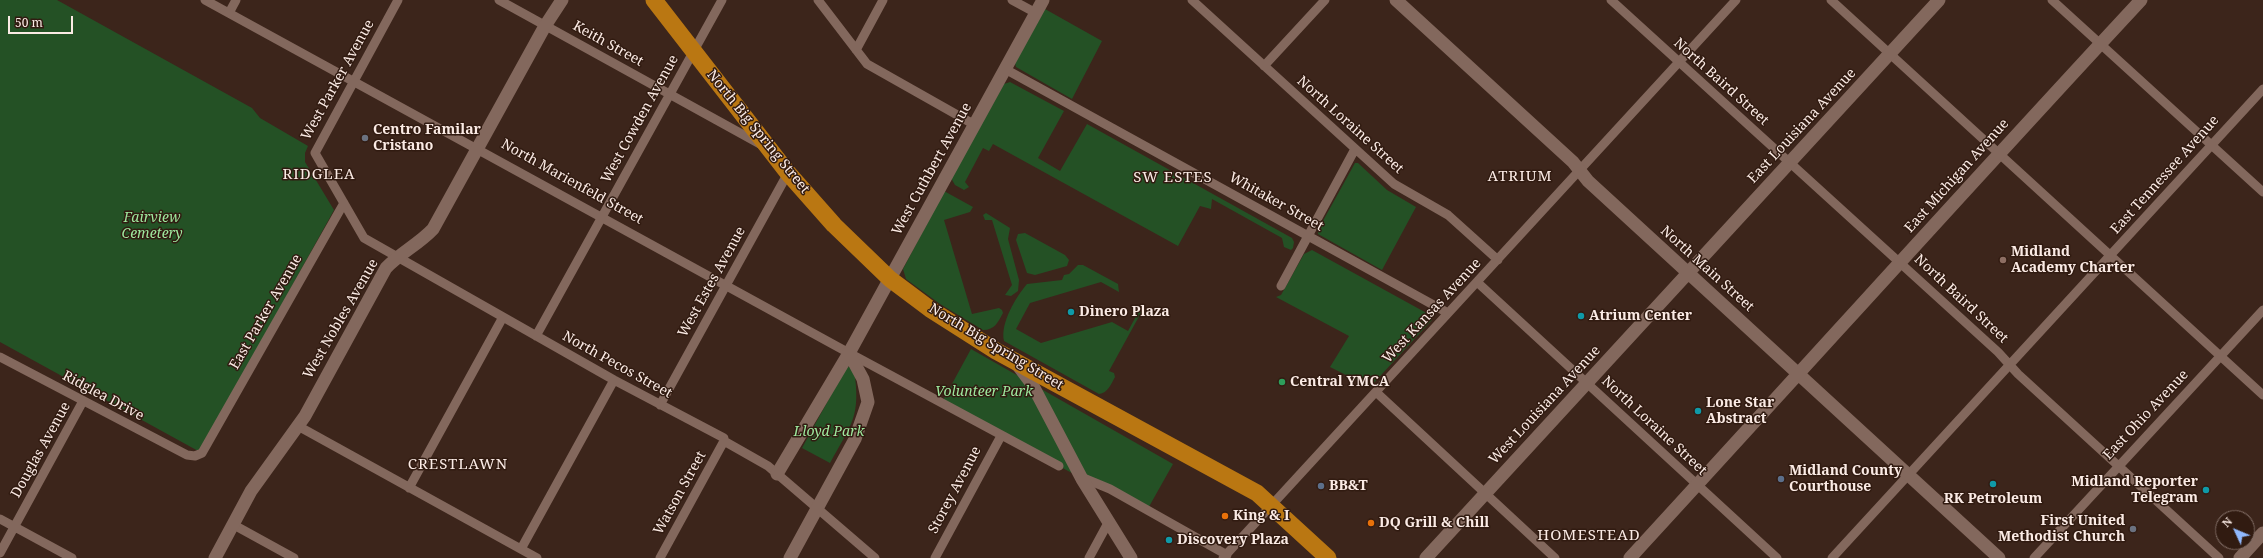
<!DOCTYPE html>
<style>
body{margin:0}
#map{position:relative;width:2263px;height:558px;overflow:hidden;background:#3c251b;font-family:"Noto Serif",serif}
canvas{display:block}
.north{position:absolute;left:2215px;top:510px;width:40px;height:40px;box-sizing:border-box;background:#311b11;border:1px solid #826e66;border-radius:50%;rotate:314deg;font-size:11px;font-weight:700;line-height:16px;text-align:center;color:#fbebe5}
.north::after{content:'';display:block;margin:auto;width:14px;height:18px;background:#90b8fd;clip-path:polygon(50% 0,100% 100%,50% 72%,0 100%)}
.scale{position:absolute;left:8px;top:16px;width:65px;height:18px;box-sizing:border-box;border:2px solid #fbebe5;border-top:0;padding-left:5px;font-size:12px;line-height:14px;white-space:nowrap;color:#fbebe5;-webkit-text-stroke:3px #311b11;paint-order:stroke}
</style>
<div id="map">
<canvas width="2263" height="558"></canvas>
<div class="north">N</div>
<div class="scale">50 m</div>
</div>
<script>
const g = document.querySelector('canvas').getContext('2d');
g.lineJoin = 'round';
function fill(path, color) {
  g.fillStyle = color;
  g.fill(path, 'evenodd');
}
function trace(path, color, width, dash) {
  g.strokeStyle = color;
  g.lineWidth = width;
  g.lineCap = dash ? 'butt' : 'round';
  g.setLineDash(dash || []);
  g.stroke(path);
}
function drawText(font, color, halo, rows, align = 'center') {
  g.font = font + ' "Noto Serif",serif';
  g.lineWidth = 3;
  g.setLineDash([]);
  g.textBaseline = 'middle';
  g.strokeStyle = halo;
  g.fillStyle = color;
  for (const [text, x, y, turn = 0] of rows) {
    g.save();
    g.translate(x, y);
    g.rotate((+turn || 0) * Math.PI / 180);
    g.textAlign = isNaN(turn) ? turn : align;
    if (halo) g.strokeText(text, 0, 0);
    g.fillText(text, 0, 0);
    g.restore();
  }
}
const green = new Path2D(`
 M0,0H57L252,108L260,118L308,146L305,153V162L334,210L200,452L0,342Z
 M1045,9L1102,41L1072,99L1016,67L1015,63Z
 M1010,82L1064,111L1038,158L1060,171L1087,124L1292,238L1294,242L1293,248L1291,250L1284,247L1282,238L1212,199L1211,209L1200,206L1178,246L993,144L989,151L983,148L965,182L969,187L964,190L955,185L951,178L1004,84Z
 M1355,163H1358L1387,190L1416,207L1382,270L1318,234L1319,228Z
 M944,191L973,207L970,212L944,220L972,314L999,308L1002,310L1003,313C998,322 995,330 983,330L940,304L906,279L903,269Z
 M986,213L1010,228L1008,239L1019,280L1018,291L1011,296L1005,295L1012,285L992,220H985L983,215Z
 M1025,233L1065,255L1069,260L1067,266L1035,275L1027,273L1016,240L1018,234Z
 M1312,250L1432,316V320L1370,387L1330,367L1349,336L1276,297L1281,295L1304,254Z
 M1078,265H1083L1118,284L1119,292L1101,282L1030,303L1016,329L1041,343L1112,322L1128,331L1140,309L1142,311L1109,371L1114,373L1115,377C1111,384 1108,393 1099,394L1004,341C1000,323 1016,297 1027,284L1062,280L1064,275L1069,274Z
 M971,349L1173,464L1146,512L941,404Z
 M847,366L854,369C861,417 852,423 830,463L802,448Z`);
const street = new Path2D(`
 M205,0L838,347L1059,466
 M398,0L315,153L364,238L614,380L724,438V441L768,466L875,558
 M499,0L760,144
 M818,0L867,64L975,125
 M1012,0L1036,13
 M1192,0L1394,184L1448,215L1498,260
 M1611,0L1998,352L2018,374L2219,558
 M1831,0L2263,395
 M2052,0L2263,192
 M229,13L236,0
 M856,50L883,0
 M1264,66L1325,0
 M1005,69L1448,313
 M1477,282L1777,558
 M1281,286L1355,149
 M536,336L722,0
 M0,357L187,455L195,456L202,453L344,203
 M1376,392L1555,558
 M660,405L788,173
 M298,426L537,558
 M1081,477L1110,489L1227,555
 M409,488L503,317
 M0,519L72,558
 M234,525L294,558
 M521,549L614,380
 M0,553L83,401
 M660,558L724,441
 M935,558L1001,436
 M1089,558L1108,523
 M1223,558L1736,0
 M1832,558L2263,89
 M2034,558L2263,310`);
const secondary = new Path2D(`
 M1396,0L1573,162L1588,181L1999,558
 M1017,364L1032,384L1082,479L1131,558
 M777,474L849,353L1043,0
 M215,558L251,491L305,416L386,268C400,253 419,244 433,229L545,26L562,0
 M790,558L855,439L868,402L863,379L849,353
 M1426,558L1939,0
 M1630,558C1801,372 1969,185 2141,0
 M2240,558L2263,533`);
const highway = new Path2D(`
 M654,0L788,173L834,225L890,279L930,309L996,351L1257,493L1328,558`);
const markers = [
 [365,138,4,"#6b7280"],
 [2003,260,4,"#8d6e63"],
 [1071,312,4,"#0f9aa8"],
 [1581,316,4,"#0f9aa8"],
 [1282,382,4,"#2e9e5b"],
 [1698,411,4,"#0f9aa8"],
 [1781,479,4,"#5c6f8a"],
 [1993,484,4,"#0f9aa8"],
 [1321,486,4,"#5c6f8a"],
 [2206,490,4,"#0f9aa8"],
 [1225,516,4,"#e8710a"],
 [1371,523,4,"#e8710a"],
 [2133,529,4,"#6b7280"],
 [1169,540,4,"#0f9aa8"]
];
const streetNames = [
 ["Keith Street",608,44,29],
 ["West Parker Avenue",338,80,-61],
 ["North Baird Street",1721,82,42],
 ["West Cowden Avenue",640,119,-61],
 ["North Loraine Street",1350,125,42],
 ["East Louisiana Avenue",1802,126,-47],
 ["North Big Spring Street",758,132,51],
 ["West Cuthbert Avenue",932,169,-61],
 ["East Tennessee Avenue",2165,175,-48],
 ["East Michigan Avenue",1957,176,-48],
 ["North Marienfeld Street",572,182,29],
 ["Whitaker Street",1276,202,29],
 ["North Main Street",1707,269,42],
 ["West Estes Avenue",712,282,-61],
 ["North Baird Street",1961,299,43],
 ["West Kansas Avenue",1432,311,-47],
 ["East Parker Avenue",266,312,-60],
 ["West Nobles Avenue",341,319,-60],
 ["North Big Spring Street",996,347,31],
 ["North Pecos Street",617,365,29],
 ["Ridglea Drive",103,396,28],
 ["West Louisiana Avenue",1545,405,-47],
 ["East Ohio Avenue",2146,415,-47],
 ["North Loraine Street",1654,426,43],
 ["Douglas Avenue",41,450,-61],
 ["Storey Avenue",955,490,-62],
 ["Watson Street",680,493,-61]
];
const poiNames = [
 ["Centro Familar",373,130],
 ["Cristano",373,146],
 ["Midland",2011,252],
 ["Academy Charter",2011,268],
 ["Dinero Plaza",1079,312],
 ["Atrium Center",1589,316],
 ["Central YMCA",1290,382],
 ["Lone Star",1706,403],
 ["Abstract",1706,419],
 ["Midland County",1789,471],
 ["Courthouse",1789,487],
 ["Midland Reporter",2198,482,"right"],
 ["Telegram",2198,498,"right"],
 ["BB&T",1329,486],
 ["RK Petroleum",1993,499,"center"],
 ["King & I",1233,516],
 ["First United",2125,521,"right"],
 ["Methodist Church",2125,537,"right"],
 ["DQ Grill & Chill",1379,523],
 ["Discovery Plaza",1177,540]
];
const parkNames = [
 ["Fairview",152,218],
 ["Cemetery",152,234],
 ["Volunteer Park",984,392],
 ["Lloyd Park",829,432]
];
const neighbourhoodNames = [
 ["RIDGLEA",319,175],
 ["ATRIUM",1520,177],
 ["SW ESTES",1173,178],
 ["CRESTLAWN",458,465],
 ["HOMESTEAD",1589,536]
];
fill(green, '#245125');
trace(street, '#83685d', 9);
trace(secondary, '#83685d', 13);
trace(highway, '#ba7712', 17);
for (const [x, y, r, color] of markers) {
  const dot = new Path2D();
  dot.arc(x, y, r, 0, 2 * Math.PI);
  g.fillStyle = color;
  g.fill(dot);
  trace(dot, '#311b11', 1.5);
}
drawText('14px', '#fbebe5', '#311b11', streetNames);
drawText('bold 14px', '#fbebe5', '#311b11', poiNames, 'left');
drawText('italic 14px', '#9ee99e', '#311b11', parkNames);
g.letterSpacing = '1px';
drawText('15px', '#fbebe5', '#311b11', neighbourhoodNames);
g.letterSpacing = '0px';
</script>
